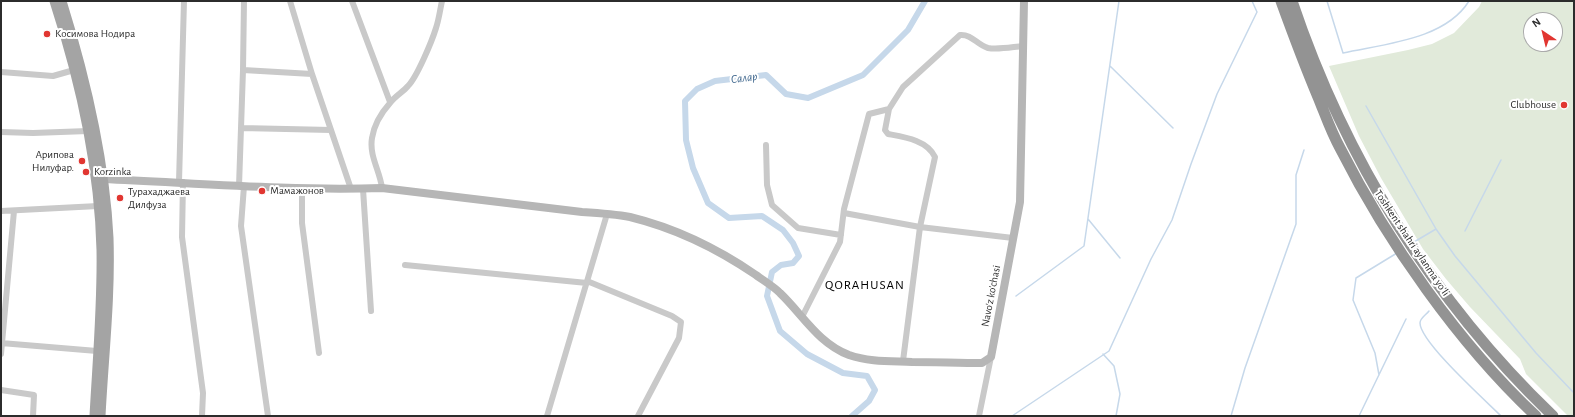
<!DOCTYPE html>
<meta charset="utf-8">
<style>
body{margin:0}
#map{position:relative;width:1575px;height:417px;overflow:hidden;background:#fff;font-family:"Alegreya Sans",sans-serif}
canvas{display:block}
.frame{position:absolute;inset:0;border:2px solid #2c2c2c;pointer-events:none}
.north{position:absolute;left:1523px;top:12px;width:40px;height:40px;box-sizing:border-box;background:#fff;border:1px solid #ababab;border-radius:50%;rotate:325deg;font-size:11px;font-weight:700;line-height:16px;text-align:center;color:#2c2c2c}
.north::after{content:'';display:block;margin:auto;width:14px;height:18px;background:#e13631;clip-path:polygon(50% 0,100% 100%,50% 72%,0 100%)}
</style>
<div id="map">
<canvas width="1575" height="417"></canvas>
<div class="frame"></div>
<div class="north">N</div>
</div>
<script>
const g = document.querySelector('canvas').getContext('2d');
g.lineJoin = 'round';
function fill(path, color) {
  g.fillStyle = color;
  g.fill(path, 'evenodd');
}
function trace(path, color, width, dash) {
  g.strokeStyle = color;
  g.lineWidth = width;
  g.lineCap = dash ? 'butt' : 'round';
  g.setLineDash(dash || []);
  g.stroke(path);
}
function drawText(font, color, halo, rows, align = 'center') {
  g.font = font + ' "Alegreya Sans",sans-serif';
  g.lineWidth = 4;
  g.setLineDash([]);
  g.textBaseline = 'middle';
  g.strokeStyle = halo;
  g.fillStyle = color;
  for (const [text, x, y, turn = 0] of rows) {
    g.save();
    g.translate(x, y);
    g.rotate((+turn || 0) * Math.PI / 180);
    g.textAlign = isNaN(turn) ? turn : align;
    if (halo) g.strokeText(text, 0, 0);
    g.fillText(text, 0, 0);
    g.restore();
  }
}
const green = new Path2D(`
 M1482,1H1574V416H1568L1526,374L1520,359L1470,307L1446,279L1423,249L1381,178L1359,136L1329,66L1408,50L1432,44L1454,33L1479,7ZM1531,20H1555V44H1531Z`);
const stream = new Path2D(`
 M1327,1L1343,53C1383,44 1445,40 1469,1
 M1110,66L1173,128
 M1366,106L1436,229L1455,256L1536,353L1574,393
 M1088,219L1120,258
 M1465,231L1501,160
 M1414,242L1436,229
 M1016,296L1084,246L1119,1
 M1429,311C1426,315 1420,318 1420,323C1420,342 1486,401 1501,416
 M1103,354L1114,366L1120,394L1116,416
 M1379,375L1375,353L1353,300L1356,278L1397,253
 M1012,416L1109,351L1151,259L1172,220L1191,164L1217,94L1257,12L1252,1
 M1231,416L1245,368L1296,224V175L1304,150
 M1359,416L1406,319`);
const canal = new Path2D(`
 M852,416L869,401L875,390L867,376L843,373L807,354L780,331L767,296L772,272L781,265L793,263L799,256L793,243L783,230L762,216L729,218L708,203L693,168L686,140L685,101L697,89L715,81L766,75L786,94L808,98L863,75L908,30L925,1`);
const street = new Path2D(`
 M290,1L312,74L351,189
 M352,1L390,102
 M243,70L312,74
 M1,72L53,76L74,70
 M889,109L885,130L888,134C904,137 927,140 935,157L920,227L903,361
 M241,128L331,130
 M1,132L33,133L88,131
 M766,145L767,185L772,205L798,228L841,235
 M179,182L184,1
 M183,182L182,237L203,393L202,416
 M239,186L243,70L244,1
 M244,186L241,226L268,416
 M302,188V223L319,353
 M382,188C380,171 369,156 372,138C374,125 382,112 390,103C395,96 403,92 408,86C417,77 432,41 436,28C439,19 440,10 442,1
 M363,189L371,311
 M1,211L98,206
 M844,213L920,227L1013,238
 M405,265L587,283
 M587,281L672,316L681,322L679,338L638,416
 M802,317L840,242L844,209L869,114L889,109L903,87L960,35C972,34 977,45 988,48C998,50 1012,47 1023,46
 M1,343L97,351
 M1,354L14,211
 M1,390L34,395L33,416
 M547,416L607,214
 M979,416L991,357`);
const secondary = new Path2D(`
 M103,179C196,183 289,191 382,188L582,212C598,213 614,214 630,217C675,228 718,249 756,275C764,281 773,286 780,293C803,315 818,343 849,355C869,362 891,361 912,362C935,362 959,363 982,363L991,357L1020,202L1024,1`);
const primary = new Path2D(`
 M54,1C80,81 99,165 101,250C102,305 97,361 94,416
 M62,1C86,78 105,157 109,238C111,297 104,357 101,416`);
const highway = new Path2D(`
 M1281,1C1293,34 1305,66 1318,97C1325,114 1331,132 1340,148C1387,241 1459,344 1536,416
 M1292,1C1345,159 1433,301 1553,416`);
const markers = [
 [47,34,4,"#e13631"],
 [1564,105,4,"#e13631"],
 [82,161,4,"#e13631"],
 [86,172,4,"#e13631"],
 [262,191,4,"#e13631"],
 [120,198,4,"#e13631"]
];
const poiNames = [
 ["Косимова Нодира",55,34],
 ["Clubhouse",1556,105,"right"],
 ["Арипова",74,155,"right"],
 ["Нилуфар.",74,168,"right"],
 ["Korzinka",94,172],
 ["Мамажонов",270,191],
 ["Турахаджаева",128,192],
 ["Дилфуза",128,205]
];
const streetNames = [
 ["Toshkent shahri aylanma yoʻli",1412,243,56],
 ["Navo'z ko'chasi",991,296,-79]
];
const waterNames = [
 ["Салар",744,78,-7]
];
const quarterNames = [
 ["QORAHUSAN",865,285]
];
fill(green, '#e1eada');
trace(stream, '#c6d8ea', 1.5);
trace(canal, '#c6d8ea', 6);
trace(street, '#c9c9c9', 6);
trace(secondary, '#b6b6b6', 8);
trace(primary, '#a4a4a4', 9);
trace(highway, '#939393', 11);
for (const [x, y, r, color] of markers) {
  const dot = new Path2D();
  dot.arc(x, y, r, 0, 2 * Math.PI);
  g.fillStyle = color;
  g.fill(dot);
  trace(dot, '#fff', 1.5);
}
drawText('11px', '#2c2c2c', '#fff', poiNames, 'left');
drawText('11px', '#2c2c2c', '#fff', streetNames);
drawText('italic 12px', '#3d658c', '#fff', waterNames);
g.letterSpacing = '1px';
drawText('13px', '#000', '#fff', quarterNames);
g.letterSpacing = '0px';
</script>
